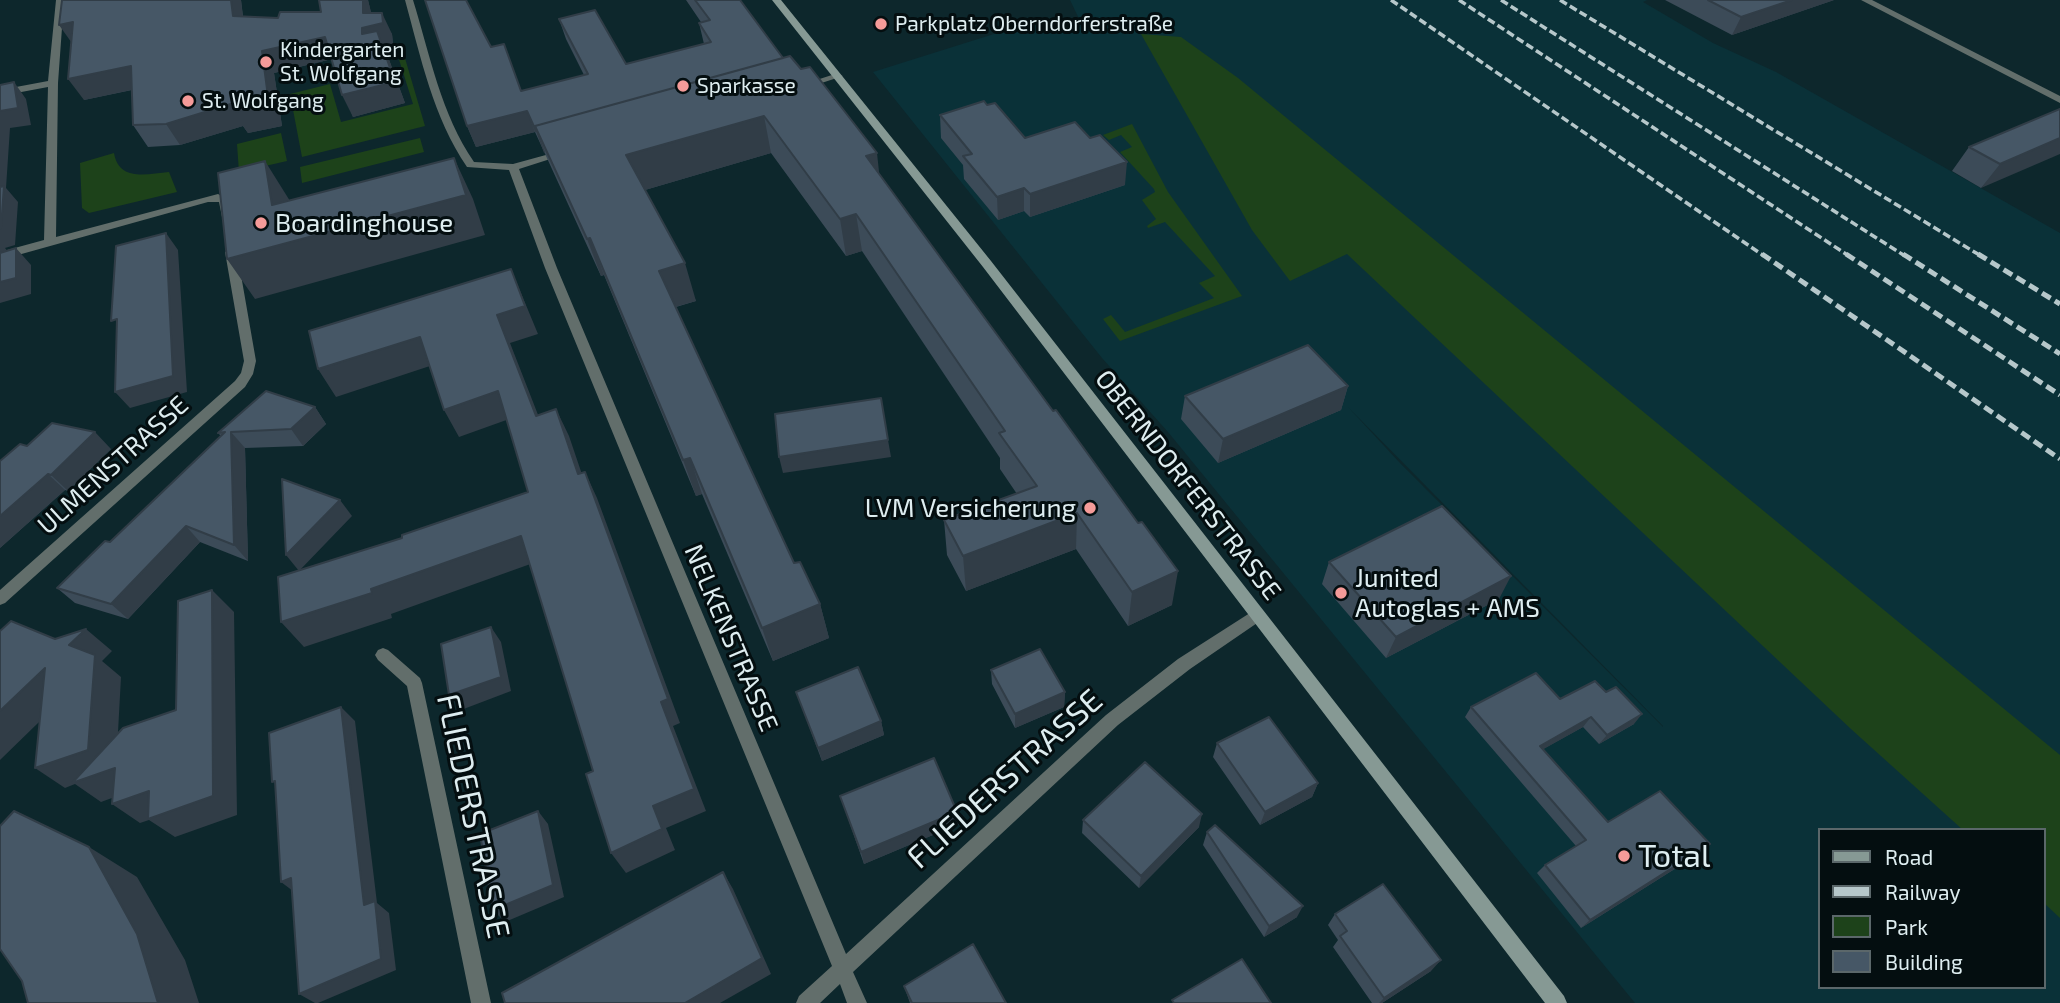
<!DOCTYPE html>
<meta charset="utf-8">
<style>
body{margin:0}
#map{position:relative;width:2060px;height:1003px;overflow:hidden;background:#0d272c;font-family:"Exo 2",sans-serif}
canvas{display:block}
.legend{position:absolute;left:1818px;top:828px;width:228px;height:161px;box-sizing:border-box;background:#040e10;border:2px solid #5b676a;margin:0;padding:9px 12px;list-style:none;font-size:21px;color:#deedf0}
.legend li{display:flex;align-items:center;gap:14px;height:35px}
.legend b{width:35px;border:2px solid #5b676a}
</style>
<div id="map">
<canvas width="2060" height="1003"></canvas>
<ul class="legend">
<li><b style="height:9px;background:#869994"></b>Road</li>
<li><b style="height:9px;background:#b6c7ca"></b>Railway</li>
<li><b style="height:19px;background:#1d421a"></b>Park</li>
<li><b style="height:19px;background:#465766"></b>Building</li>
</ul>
</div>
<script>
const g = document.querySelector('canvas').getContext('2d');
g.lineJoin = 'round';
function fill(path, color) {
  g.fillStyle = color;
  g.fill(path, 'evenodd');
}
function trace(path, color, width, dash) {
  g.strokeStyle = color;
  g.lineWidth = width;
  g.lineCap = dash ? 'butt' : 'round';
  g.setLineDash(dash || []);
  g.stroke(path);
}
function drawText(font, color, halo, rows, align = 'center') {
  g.font = font + ' "Exo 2",sans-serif';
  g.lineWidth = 6;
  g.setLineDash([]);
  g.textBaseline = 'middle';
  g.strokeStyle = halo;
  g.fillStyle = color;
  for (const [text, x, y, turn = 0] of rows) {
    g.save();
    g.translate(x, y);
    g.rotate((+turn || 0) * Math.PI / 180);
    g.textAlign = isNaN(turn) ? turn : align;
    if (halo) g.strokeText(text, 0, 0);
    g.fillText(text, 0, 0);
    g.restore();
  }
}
const built = new Path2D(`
 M1070,0H1647L1643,2L1713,43L1776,72L2060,233V1003H1635L1168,432L1102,358L873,72L1029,23L1083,27ZM1348,407L1663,726V727L1399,462ZM1820,830H2044V987H1820Z`);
const green = new Path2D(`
 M1141,34L1181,37L1238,78L2060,755V918L2044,903V830H1963L1851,729L1347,254L1290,281L1252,230Z
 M402,48L425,126L302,157L290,94L330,84L341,122L413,104L396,50Z
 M1132,124L1168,192L1242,296L1120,341L1103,319L1111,315L1125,332L1214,298L1199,283L1215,276L1165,222L1148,228L1147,226L1156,219L1142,200L1155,192L1154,189L1120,152L1132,147L1121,135L1109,140L1103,135Z
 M281,133L287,161L239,172L237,144Z
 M420,138L424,152L302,183L300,167Z
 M114,153C119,182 147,174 169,172L177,192L89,213L82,208L80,163Z`);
const street = new Path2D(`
 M56,0H64L58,83L56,237L218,194L229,200L230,217H222L219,202H208L0,260V252L44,240L48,87L0,96V90L48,81Z
 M405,0H413C430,55 441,114 474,162L513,164L564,150L569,153L519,169L557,268L846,954L1106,715L1178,659L1253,611L1258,609L1263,611L1266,615L1263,619L1190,669L1118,725L853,972L867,1003H847L840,984L820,1003H796L799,996L832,966L545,268L509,170L467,167C433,117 421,58 405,0Z
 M1861,0H1872L2060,96V103Z
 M835,74L843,76L803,89L798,86Z
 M231,248L237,252L256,361L253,374L245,387L5,603L0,605V590L235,381L241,373L244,361L225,252Z
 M383,648L388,650L420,678L422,683L491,1003H471L407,686L378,660L375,655L378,650Z`);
const secondary = new Path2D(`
 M772,0H781L991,261L1564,996L1567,1003H1545L983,267Z`);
const railFar1 = new Path2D(`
 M1391,0L1764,256
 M1459,0L1849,256
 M1501,0L1905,256
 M1560,0L1981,256`);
const rail = new Path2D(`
 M1762,254L2060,459
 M1846,254L2060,395
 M1903,254L2060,354
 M1978,254L2060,304`);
const wall = new Path2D(`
 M62,0H241L243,16L278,18L321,12L319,0H368L371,13L392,34L393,44L384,46L405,103L353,117L332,59L274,73L282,126L248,133L243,126L180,145L148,147L133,125L132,90L84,100Z
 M686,0H740L783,58L879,175L1172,605L1128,626L1076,549L966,591L947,555L944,520L1017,494L1000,469V458L862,251L846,256L771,153L645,190L696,301L676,307L794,563L820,604L829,638L773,661L702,494L696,496L604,275L601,276L535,132L476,147L467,126L491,47L521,91L584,75L566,39L559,19L626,64L704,44L699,23L701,22Z
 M1665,0H1834L1732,35Z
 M987,105L1025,138L1125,185L1030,217L1024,211L998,220L964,179L963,165L941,138L940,115Z
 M2060,109L1981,188L1952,171L1969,147Z
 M1348,386L1341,410L1218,463L1181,419L1185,396Z
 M315,407L326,424L303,446L245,448L248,561L200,542L128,619L75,603L57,588L110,542L221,436L218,433Z
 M27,446L111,449L68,491L65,490L0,548Z
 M1329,562L1499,599L1386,658L1322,584Z
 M991,670L1065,692L1064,707L1015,728L992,684Z
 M796,692L881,721L884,735L822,761Z
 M1560,699L1634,724L1599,744L1583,727L1543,749L1608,822L1700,853L1581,928L1537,873L1545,865L1576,846L1465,717L1471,707Z
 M1217,743L1318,783L1312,797L1260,825L1213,757Z
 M840,796L959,824L864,864Z
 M1083,820L1199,827L1139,888L1082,833Z
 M1207,832L1297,917L1264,937L1203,845Z
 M1335,914L1431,971L1382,1003H1372L1333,947L1338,940L1328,925Z
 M904,986L1006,1003H910Z`);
const shadedWall = new Path2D(`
 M231,0H241L245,37L233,16Z
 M363,0H368L373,20L382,13L392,34L393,44L384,46L405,103L353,117L342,95L362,34Z
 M1792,0H1834L1732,35L1741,17Z
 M73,22L74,46L59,25Z
 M325,37L336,58L274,73L282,126L248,133L243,126L180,145L166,124L262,51Z
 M131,66L145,87L84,100L68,79Z
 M14,82L26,99L31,125L10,128L6,188L18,202L15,245L5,248L14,259L0,255V111Z
 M527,111L535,132L476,147L467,126Z
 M764,116L771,153L638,192L626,155Z
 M536,131H537L545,152L544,153Z
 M2060,138V154L1981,188L2000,164Z
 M877,153L881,190L866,156Z
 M454,158L473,199L485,235L255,299L227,259L272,205L265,161L290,201Z
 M1127,162L1125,185L1030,217V194Z
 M1024,188V211L998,220L997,197Z
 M856,214L862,251L846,256L840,219Z
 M166,233L178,250L187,392L130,408L115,392Z
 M590,238L604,275L601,276L587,239Z
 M16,248L31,265V294L0,303V282Z
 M685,263L696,301L671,308L659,271Z
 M511,269L538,334L510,343L549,443L536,416L497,315Z
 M420,337L436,364L336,397L318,369Z
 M1348,386L1341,410L1218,463L1223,439Z
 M498,391L512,418L459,437L444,410Z
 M315,407L326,424L303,446L291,429Z
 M556,409L569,436L591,501L578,474Z
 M95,432L111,449L68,491L51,475Z
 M231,432L245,448L248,561L234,545Z
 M888,440L891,457L783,473L779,457Z
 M690,458L702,494L696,496L683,460Z
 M585,472L597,498L680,723L673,726L706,811L666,828L675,850L626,873L611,853L653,806L661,702Z
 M48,474L65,490L0,548V516Z
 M340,500L352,516L299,571L286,555Z
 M1077,513L1076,549L966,591L963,556Z
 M186,526L200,542L128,619L111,604Z
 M521,536L536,562L391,614L392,618L304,647L281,622L371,589Z
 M1178,571L1172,605L1128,626L1132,592Z
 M1511,576L1499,599L1386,658L1396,637Z
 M212,590L234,612L237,815L175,837L149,820L140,823L112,804L149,791L175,809Z
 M820,604L829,638L773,661L762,628Z
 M491,627L501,642L511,691L461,710L449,695Z
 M86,629L112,651L102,661L121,677L116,769L142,787L101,802L75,784L65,788L35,768L69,645Z
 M45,668L73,689L0,760V711Z
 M1065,692L1064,707L1015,728V714Z
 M341,707L355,721L377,903L389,913L396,970L318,1003H315L299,994L364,905Z
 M1642,714L1634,724L1599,744L1607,735Z
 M1591,717L1583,727L1533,755L1540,746Z
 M881,721L884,735L822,761L818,748Z
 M1318,783L1312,797L1260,825L1265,812Z
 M538,811L548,824L564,897L505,922L493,910Z
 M957,812L959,824L864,864L861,852Z
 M1202,814L1199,827L1139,888L1141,876Z
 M1710,844L1700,853L1581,928L1590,920Z
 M89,847L137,877L185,960L199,1003H158Z
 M723,872L733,889L771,974L720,1003H685Z
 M291,878L297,894L281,882Z
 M1303,906L1297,917L1264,937L1269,926Z
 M1441,960L1431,971L1382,1003H1379L1384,998Z`);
const building = new Path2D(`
 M62,0H231L233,16L278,18L280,12H321L319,0H363V13H382L383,23L362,28V34L377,31L395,82L342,95L325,37L262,51L269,104L235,112L234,103L166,124L133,125L131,66L68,79L73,22L59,25Z
 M425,0H466L491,47L504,44L521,91L588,74L559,19L595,10L626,64L711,42L699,23L710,20L695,0H740L783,58L535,126L537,131H536L527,111L467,126Z
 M1708,0H1792L1741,17Z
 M790,56L801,69L810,67L877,153L866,156L1053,411L1056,410L1138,523L1142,522L1178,571L1132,592L1077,513L963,556L944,520L1037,486L999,433L1005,431L856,214L840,219L764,116L626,155L685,263L659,271L794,563L800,562L820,604L762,628L690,458L683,460L590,238L587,239L535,126Z
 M14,82L18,108L0,111V85Z
 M984,101L987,105L995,103L1025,138L1075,122L1090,138L1100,135L1127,162L1030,194L1024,188L997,197L963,156L972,154L940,115Z
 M2060,109V138L2000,164L1969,147Z
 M454,158L466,195L227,259L218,173L265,161L272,205Z
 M4,186L1,228L0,229V187Z
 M166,233L173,376L115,392L117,319L111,321L116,246Z
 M16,248V278L0,282V253Z
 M511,269L525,306L497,315L536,416L556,409L578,474L585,472L668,699L661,702L694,789L653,806L662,829L611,853L586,774L593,771L521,536L371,589L372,593L281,622L278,577L402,538V535L528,492L498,391L444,410L420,337L318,369L309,331Z
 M1308,345L1348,386L1223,439L1185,396Z
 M266,391L315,407L291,429L231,432L234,545L186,526L111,604L57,588L105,541L110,542L225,432L218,433Z
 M881,398L888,440L779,457L775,414Z
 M52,423L95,432L51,475L48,474L0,516V461L20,444L27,446Z
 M282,479L340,500L286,555Z
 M1442,506L1511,576L1396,637L1329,562Z
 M212,590L213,796L148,819L149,791L112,804L115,768L72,783L123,728L176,710L178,601Z
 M11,621L55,639L86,629L69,645L95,655L88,750L35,768L45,668L0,711V631Z
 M491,627L501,677L449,695L441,644Z
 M1040,649L1065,692L1015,714L991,670Z
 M858,667L881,721L818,748L796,692Z
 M1536,673L1560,699L1595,681L1606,692L1616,687L1642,714L1607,735L1591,717L1540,746L1608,822L1660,791L1710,844L1590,920L1545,865L1586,840L1471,707Z
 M341,707L364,905L375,901L381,959L299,994L291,878L281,882L275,781L272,782L269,733Z
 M1269,717L1318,783L1265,812L1217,743Z
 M934,758L957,812L861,852L840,796Z
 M1145,762L1202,814L1141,876L1083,820Z
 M14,811L89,847L137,934L158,1003H28L22,981L0,949V826Z
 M538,811L553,885L493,910L480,834Z
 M1215,825L1303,906L1269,926L1207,832Z
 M723,872L762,958L685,1003H505L502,993Z
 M1383,884L1441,960L1384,998L1340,936L1347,931L1335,914Z
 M973,944L1006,1003H912L904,986Z
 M1242,959L1271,1003H1174L1172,1000Z`);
const markers = [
 [881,24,7,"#f59b99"],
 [266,62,7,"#f59b99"],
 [683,86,7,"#f59b99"],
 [188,101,7,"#f59b99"],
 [261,223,7,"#f59b99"],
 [1090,508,7,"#f59b99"],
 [1341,593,7,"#f59b99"],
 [1624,856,7,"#f59b99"]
];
const farPoinames = [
 ["Parkplatz Oberndorferstraße",895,24],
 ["Kindergarten",280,50],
 ["St. Wolfgang",280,74],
 ["Sparkasse",697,86],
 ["St. Wolfgang",202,101]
];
const poiNames = [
 ["Boardinghouse",275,223],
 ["LVM Versicherung",1076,508,"right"],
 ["Junited",1355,578],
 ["Autoglas + AMS",1355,608]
];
const streetNames = [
 ["ULMENSTRASSE",113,465,-42],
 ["OBERNDORFERSTRASSE",1188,485,52],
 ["NELKENSTRASSE",731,638,67]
];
const nearStreetnames = [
 ["FLIEDERSTRASSE",1005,779,-42],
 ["FLIEDERSTRASSE",473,816,78]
];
const nearPoinames = [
 ["Total",1638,856]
];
fill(built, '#0a3138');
fill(green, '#1d421a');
fill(street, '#626e6b');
fill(secondary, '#869994');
trace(railFar1, '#b6c7ca', 3.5, [8, 3.5]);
trace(rail, '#b6c7ca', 5, [10, 5]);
fill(wall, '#3c4b58');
fill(shadedWall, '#313d47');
fill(building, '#465766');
trace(building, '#313d47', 2);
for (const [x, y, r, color] of markers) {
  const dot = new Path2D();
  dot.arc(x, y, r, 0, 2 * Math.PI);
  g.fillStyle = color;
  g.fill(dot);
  trace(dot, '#040e10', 2.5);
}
drawText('21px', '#deedf0', '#040e10', farPoinames, 'left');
drawText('26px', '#deedf0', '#040e10', poiNames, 'left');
drawText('26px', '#deedf0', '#040e10', streetNames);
drawText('32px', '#deedf0', '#040e10', nearStreetnames);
drawText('32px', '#deedf0', '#040e10', nearPoinames, 'left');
</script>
